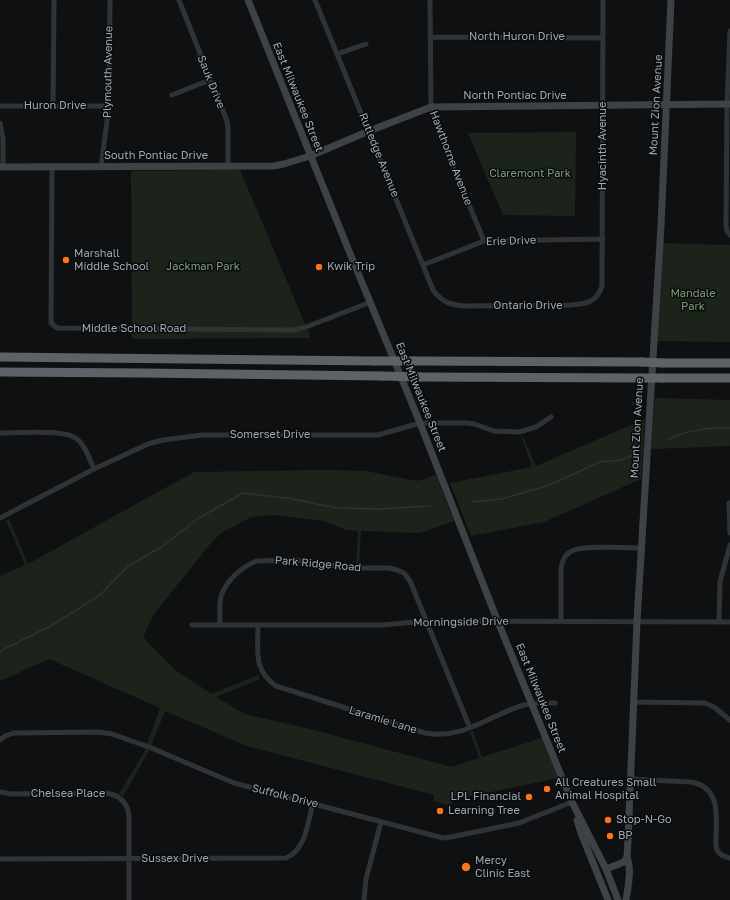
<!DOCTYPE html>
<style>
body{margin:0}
canvas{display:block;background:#0f1011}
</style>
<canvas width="730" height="900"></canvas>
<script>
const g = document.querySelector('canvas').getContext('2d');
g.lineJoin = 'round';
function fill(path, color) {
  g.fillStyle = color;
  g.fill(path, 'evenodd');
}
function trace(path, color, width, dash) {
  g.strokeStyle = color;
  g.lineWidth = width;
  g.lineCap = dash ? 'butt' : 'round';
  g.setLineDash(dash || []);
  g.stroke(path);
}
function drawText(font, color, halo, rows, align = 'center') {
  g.font = font + ' "Golos Text",sans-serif';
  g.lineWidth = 3;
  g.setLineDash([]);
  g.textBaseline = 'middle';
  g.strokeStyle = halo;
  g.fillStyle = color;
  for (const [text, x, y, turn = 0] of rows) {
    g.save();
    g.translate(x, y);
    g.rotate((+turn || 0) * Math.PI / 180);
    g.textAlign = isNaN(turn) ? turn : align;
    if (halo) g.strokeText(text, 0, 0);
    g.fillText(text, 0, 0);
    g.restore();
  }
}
const green = new Path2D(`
 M576,132L575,216L503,215L468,133Z
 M240,170L311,338L132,339L131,171Z
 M660,243L730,245V342L653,341Z
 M655,398L730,400V446L651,449Z
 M645,419L641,479L544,522L471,536L450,483L532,467L521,435H522L536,466Z
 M325,470L366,471L417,481L436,475L454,521L420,533L361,531L359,564H356L358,531L346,530L323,521L274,515L251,517L221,533L211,543L154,614L143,637L175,670L212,694L258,675L260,679L216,697L245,714L310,729L452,767L479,758L470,732L473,731L482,757L542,738L559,778L452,800V806L433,801L434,795L247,746L165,711L149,751L123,796L119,794L144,752L160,708L49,659L0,681V576L25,565L6,520L9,519L28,564L194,472Z`);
const stream = new Path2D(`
 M667,440C686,431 709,427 730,428
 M472,502L501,499L547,486L600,462L621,460L633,455
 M0,651L54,624L100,595L128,566L163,546L197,519L243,493L287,498L337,508L380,509L430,506`);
const street = new Path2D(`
 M179,0L227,121L228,129V167
 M315,0L433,290C442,302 450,305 465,306L569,305C585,304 596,304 602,286L603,0
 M430,0L431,107L437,127L484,241
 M730,31L727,104L726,225L727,231L730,235
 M430,37L603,38
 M337,54L366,44
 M172,95L210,80
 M0,106H109
 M53,106L54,0
 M0,123L3,138V167
 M52,167L51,323L57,328L293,330L306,327L371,302
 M101,167L109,106L110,0
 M423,265L484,241L603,239
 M0,433C16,433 67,429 77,439C86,446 89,459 94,469
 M729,503L730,533
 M0,518L94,469L148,444L163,440L202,435H378L420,423H467L474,424L494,431L519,432L536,427L551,417
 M561,621V568C562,561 565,554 572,551C583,545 627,548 642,548
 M719,622L720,582L730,545
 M192,625H382L427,621L730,622
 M220,625C220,616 219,605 221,596C226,581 242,566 257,561L296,560L350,568H389L397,570L404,573L410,581L470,728
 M258,626C258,650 253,670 276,686L425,733C464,740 489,715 524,705C534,702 545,703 555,703
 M633,702L705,703L714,707L730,720
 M0,740L5,736L14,733L99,732L112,734L149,747L234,783L443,838L451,837L519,823L572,802
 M630,779L691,782C719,787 717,813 716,835C716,839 715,846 717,850C719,855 725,857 730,858
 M0,792L11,794L106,793C120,795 128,803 129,817V900
 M0,859L286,858C306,850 308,821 313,803
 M364,900L366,879L381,822`);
const secondary = new Path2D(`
 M248,0L349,251L420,423L498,622L572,802L606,869L618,900
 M0,167L274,166L284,164L310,156L369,131L431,107L730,104
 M577,820L581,833L608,900
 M606,869L624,862L627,857L628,840L637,621L661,226L671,0
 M626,900C628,886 632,870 627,857`);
const highway = new Path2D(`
 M0,357L375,361
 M414,361L641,362
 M663,363H730
 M0,372L143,373L382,376
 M420,377L641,378
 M663,378H730`);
const highwayBridge = new Path2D(`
 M375,361H414
 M641,362L663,363
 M382,376L420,377
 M641,378H663`);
const markers = [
 [66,260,4,"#fc751c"],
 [319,267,4,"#fc751c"],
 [547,789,4,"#fc751c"],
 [529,797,4,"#fc751c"],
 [440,811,4,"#fc751c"],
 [608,820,4,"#fc751c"],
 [610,836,4,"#fc751c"],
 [466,867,5,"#fc751c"]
];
const streetNames = [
 ["North Huron Drive",517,37],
 ["Plymouth Avenue",108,72,-89],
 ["Sauk Drive",211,82,68],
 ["North Pontiac Drive",515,96],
 ["East Milwaukee Street",298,97,68],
 ["Mount Zion Avenue",656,105,-87],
 ["Huron Drive",55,106],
 ["Hyacinth Avenue",603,146,-90],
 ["Rutledge Avenue",379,155,68],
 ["South Pontiac Drive",156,156],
 ["Hawthorne Avenue",451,158,69],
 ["Erie Drive",511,241,-2],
 ["Ontario Drive",528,306],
 ["Middle School Road",134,329],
 ["East Milwaukee Street",421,397,68],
 ["Mount Zion Avenue",637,428,-87],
 ["Somerset Drive",270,435],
 ["Park Ridge Road",318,564,5],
 ["Morningside Drive",461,622,-1],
 ["East Milwaukee Street",541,698,68],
 ["Laramie Lane",383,720,17],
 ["Chelsea Place",68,794],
 ["Suffolk Drive",285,796,14],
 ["Sussex Drive",175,859]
];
const parkNames = [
 ["Claremont Park",530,174],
 ["Jackman Park",203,267],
 ["Mandale",693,294],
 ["Park",693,307]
];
const poiNames = [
 ["Marshall",74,254],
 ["Middle School",74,267],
 ["Kwik Trip",327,267],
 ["All Creatures Small",555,783],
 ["Animal Hospital",555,796],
 ["LPL Financial",521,797,"right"],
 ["Learning Tree",448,811],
 ["Stop-N-Go",616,820],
 ["BP",618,836],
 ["Mercy",475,861],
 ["Clinic East",475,874]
];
fill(green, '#1c231b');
trace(stream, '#273437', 1.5);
trace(street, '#303336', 5);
trace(secondary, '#3e4246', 7);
trace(highway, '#5c6267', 9);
trace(highwayBridge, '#5c6267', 9);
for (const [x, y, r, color] of markers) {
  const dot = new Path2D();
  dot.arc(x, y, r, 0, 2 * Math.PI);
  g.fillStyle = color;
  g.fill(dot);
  trace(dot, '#0a0b0c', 1.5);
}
drawText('11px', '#9faab3', '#0a0b0c', streetNames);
drawText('11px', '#7d9f75', '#0a0b0c', parkNames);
drawText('11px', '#9faab3', '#0a0b0c', poiNames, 'left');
</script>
